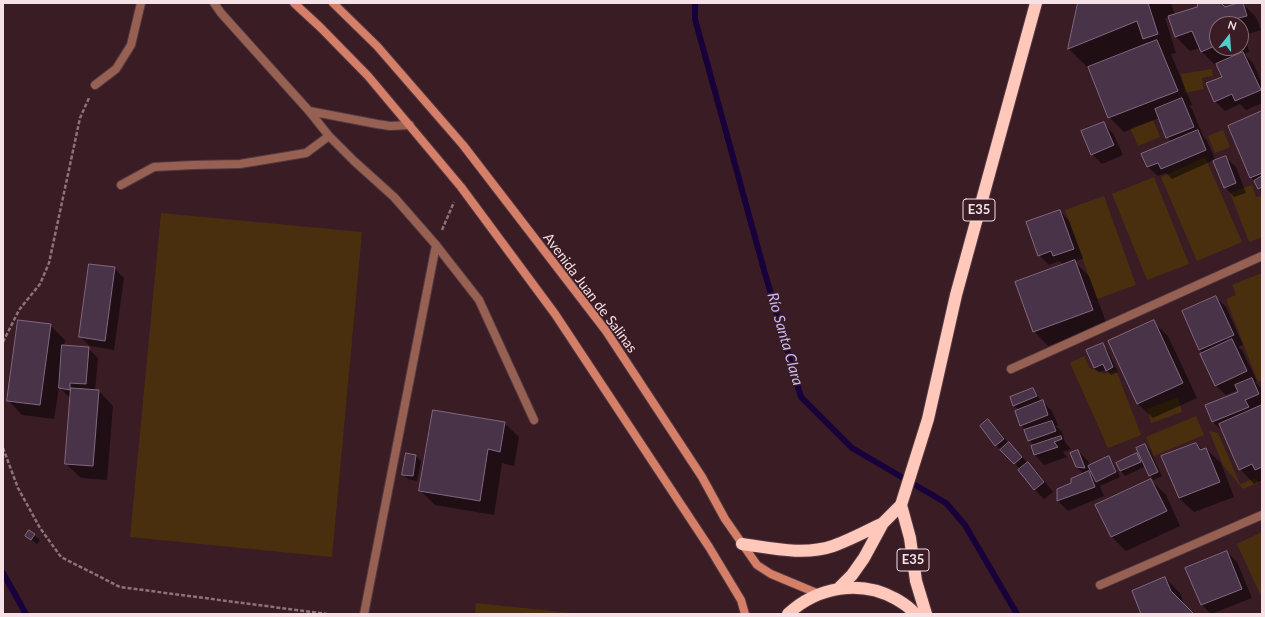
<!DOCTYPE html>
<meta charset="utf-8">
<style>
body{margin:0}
#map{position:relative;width:1265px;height:617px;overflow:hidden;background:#3a1c25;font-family:Lato,sans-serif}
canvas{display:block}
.frame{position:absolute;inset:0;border:4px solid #f5e1e6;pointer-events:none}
.north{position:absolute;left:1209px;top:16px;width:40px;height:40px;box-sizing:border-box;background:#3a1c25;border:1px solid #856b72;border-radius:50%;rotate:17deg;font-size:11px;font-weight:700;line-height:16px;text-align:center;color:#f5e1e6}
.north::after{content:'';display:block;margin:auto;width:14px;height:18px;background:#52cdcc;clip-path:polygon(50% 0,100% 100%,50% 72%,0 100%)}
</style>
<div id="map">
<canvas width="1265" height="617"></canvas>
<div class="frame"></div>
<div class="north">N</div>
</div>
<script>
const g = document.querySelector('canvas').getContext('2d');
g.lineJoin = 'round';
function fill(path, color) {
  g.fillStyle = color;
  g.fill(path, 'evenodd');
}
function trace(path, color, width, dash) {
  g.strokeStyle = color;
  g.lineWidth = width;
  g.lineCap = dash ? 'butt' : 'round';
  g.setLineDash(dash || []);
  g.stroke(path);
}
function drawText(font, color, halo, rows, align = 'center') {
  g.font = font + ' Lato,sans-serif';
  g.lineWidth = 3;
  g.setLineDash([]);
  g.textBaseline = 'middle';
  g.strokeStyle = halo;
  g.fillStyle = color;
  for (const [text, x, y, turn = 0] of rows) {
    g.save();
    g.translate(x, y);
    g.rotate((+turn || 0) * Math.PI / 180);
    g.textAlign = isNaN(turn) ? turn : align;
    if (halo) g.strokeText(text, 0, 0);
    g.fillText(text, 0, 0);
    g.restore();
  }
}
const green = new Path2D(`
 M1212,69L1213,76L1202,78L1204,89L1185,93L1181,74Z
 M1153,120L1160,137L1138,146L1130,128Z
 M1223,130L1230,147L1215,153L1208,136Z
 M1205,157L1242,242L1197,261L1161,177Z
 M1154,177L1189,264L1147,280L1112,194Z
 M1252,185L1256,197L1262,196V237L1249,242L1230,193Z
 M1104,196L1136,285L1097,299L1065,210Z
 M161,213L362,232L332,557L130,537Z
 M1262,273V380L1258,382L1226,299L1236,295L1232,285Z
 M1084,356L1090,368L1104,374L1116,370L1141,435L1108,448L1070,363Z
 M1178,397L1182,412L1151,423L1147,409Z
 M1196,416L1204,435L1154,456L1146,437Z
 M1209,431L1218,433L1240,484L1256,478L1258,483L1243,489L1223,465Z
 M1262,532V598L1237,544Z
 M476,603L581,614H475Z`);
const shadow = new Path2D(`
 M1079,3H1171L1175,15L1198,8L1199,3H1221L1226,8L1242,3L1256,17L1261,30L1245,35L1249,52L1244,54L1253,63L1262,83V103L1246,110L1240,104L1225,111L1215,101L1223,77L1218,65L1216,66L1201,51L1200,48L1190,51L1175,36L1169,17L1165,18L1176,53L1171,54L1192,105L1189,106L1192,109L1203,136L1207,141L1216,161L1226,157L1236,167L1246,193L1234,197L1225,187L1214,160L1172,179L1166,173L1158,176L1148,167L1172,142L1167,137L1159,118L1124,132L1109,117L1089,66L1087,67L1069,49ZM1217,24H1241V48H1217ZM1148,42L1150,44L1130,51V50Z
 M1262,112V192L1251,177Z
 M1103,123L1113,133L1123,155L1102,164L1092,154Z
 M1060,211L1069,221L1083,258L1075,262L1089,276L1107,325L1048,346L1034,331L1064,265L1059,261L1049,265L1039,255Z
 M114,268L124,278L114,350L90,346L80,337Z
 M1216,297L1226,307L1243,345L1238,347L1242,350L1257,381L1255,382L1262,389V480L1254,484L1240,469L1222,431L1213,422L1239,392L1238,390L1226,395L1216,386L1202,355L1204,354L1200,350Z
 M1153,322L1168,336L1197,398L1153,418L1138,404L1109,342Z
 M50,325L65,340L64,346L88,348L98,358L95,391H99L113,406L107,480L81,478L66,464L72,398H70L59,387L54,419L22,415L8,400Z
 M1103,344L1107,349L1118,372L1111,375L1106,370L1099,372L1094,368Z
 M1033,389L1037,394L1041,402L1042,401L1052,411L1058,425L1056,426L1062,432L1065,442L1071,449L1063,452L1067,457L1044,465L1035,455L1034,446L1029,440L1026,431L1021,425L1019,410L1014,406L1011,398Z
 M988,420L998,430L1009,444L1038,473L1053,492L1044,499L1035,490L1020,469L996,445Z
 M504,423L519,437L514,466L502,463L494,515L435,505L420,490Z
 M1196,444L1203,450L1206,449L1221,463L1234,497L1194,512L1179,498L1163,457Z
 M1145,445L1150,450L1162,476L1154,480L1150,475L1146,466L1125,476L1121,471L1117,464L1137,454L1143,460Z
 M1078,451L1088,461L1090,466L1109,457L1113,462L1120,477L1100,486L1104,496L1068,511L1058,501V490L1072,484L1084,474L1076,467Z
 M407,454L416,456L421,461L417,481L408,479L403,474Z
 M1151,480L1166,495L1180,526L1126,551L1111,536Z
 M29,531L40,540L37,544L26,536Z
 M1227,552L1237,562L1252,598L1211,614L1202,605L1187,568Z
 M1165,578L1180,593L1185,606L1193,614H1142Z`);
const stream = new Path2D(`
 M695,3V19L764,270L801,397L852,448L946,503L965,525L1017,614
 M3,573L26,614`);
const building = new Path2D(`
 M1078,3H1148L1158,34L1143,39L1137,21L1068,49Z
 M1198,3H1221L1225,7L1238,3H1243L1247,16L1231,20L1232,24H1217V45L1201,52L1192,31L1175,37L1168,16L1197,7Z
 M1157,40L1178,91L1108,118L1088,67Z
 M1243,52L1261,90L1235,101L1232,94L1214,102L1206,83L1222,77L1216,64Z
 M1182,98L1194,127L1166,138L1155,109Z
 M1262,111V173L1250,178L1228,126Z
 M1104,122L1114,145L1091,155L1081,131Z
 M1198,130L1206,150L1161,169L1158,163L1147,167L1141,154Z
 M1226,156L1236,183L1224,188L1213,161Z
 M1262,176V187L1258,189L1254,181Z
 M1060,210L1074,249L1053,256L1051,251L1038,256L1026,222Z
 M1075,260L1093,310L1033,332L1015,282Z
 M89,264L115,267L105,341L79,337Z
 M1216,296L1234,335L1199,350L1182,311Z
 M18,320L51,324L40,405L7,401Z
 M1154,320L1183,383L1137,404L1108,341Z
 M1232,339L1247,371L1215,386L1200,354Z
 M1103,343L1113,367L1106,371L1103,364L1094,368L1086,350Z
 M62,345L89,347L86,384L70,383V390L59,388Z
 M1252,378L1259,394L1245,400L1249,407L1212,422L1205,405L1238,392L1235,385Z
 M71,388L99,390L93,466L65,464Z
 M1033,388L1037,396L1013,406L1010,397Z
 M1043,400L1048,415L1020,426L1015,411Z
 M1262,405V467L1255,470L1252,464L1239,470L1219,424Z
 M433,410L505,422L500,452L488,449L480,501L419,491Z
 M988,419L1004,439L995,446L980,426Z
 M1052,421L1056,431L1028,441L1024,430Z
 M1061,436L1062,439L1054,442L1058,447L1034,455L1031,446Z
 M1009,442L1022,457L1014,464L1000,450Z
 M1196,443L1200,450L1206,448L1220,482L1179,498L1161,456Z
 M1145,444L1158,472L1149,476L1136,448Z
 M1078,450L1085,468L1076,467L1070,453Z
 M406,453L416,455L413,476L402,475Z
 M1137,453L1141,462L1120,471L1116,463Z
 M1109,456L1116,472L1096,482L1088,466Z
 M1028,462L1044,482L1034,490L1018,470Z
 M1089,471L1095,487L1057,501V489L1071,483V479Z
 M1151,479L1167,511L1111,537L1095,505Z
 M29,530L35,534L31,540L25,536Z
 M1227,551L1242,589L1201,605L1185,568Z
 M1165,577L1171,591L1194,614H1141L1132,591Z`);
const path = new Path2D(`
 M442,230L454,202
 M3,342L19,310L40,284L49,263L80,118L89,98
 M3,448L18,488L40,528L61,557L120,587L327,614`);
const lane = new Path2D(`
 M214,3L221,13L309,111L329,136L354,161L394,197L436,245L479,300L534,420
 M95,85L116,69L131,45L141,3
 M309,111L377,124L390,126L410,125
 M121,185L154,167L193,165L240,164L306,153L329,136
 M364,614L436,245`);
const street = new Path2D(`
 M1011,369L1262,256
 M1100,585L1262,515`);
const secondary = new Path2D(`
 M294,3L320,27L368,76L461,187L555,314L709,547L741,600L745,614
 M333,3L377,46L463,145L606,331L702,477L725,519L757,565L771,574L819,594`);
const highway = new Path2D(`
 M901,505L910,538L916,581L926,614
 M742,544C771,548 804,556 833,546C850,540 867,531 883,523
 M838,589L852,575L864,558L883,523L901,505L928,419L956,295L1036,3
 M788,614C817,587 860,579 896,599C903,603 910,607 915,614`);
const shields = [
 [979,210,32],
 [913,560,32]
];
const shieldNames = [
 ["E35",979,210],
 ["E35",913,560]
];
const streetNames = [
 ["Avenida Juan de Salinas",590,293,53]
];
const waterNames = [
 ["Río Santa Clara",785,339,74]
];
fill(green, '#4a2f0f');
fill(shadow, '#0007');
trace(stream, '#18003a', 6);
fill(building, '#493348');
trace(building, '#826880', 1);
trace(lane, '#543840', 10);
trace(street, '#543840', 10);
trace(secondary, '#543840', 10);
trace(highway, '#543840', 14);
trace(path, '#8c727a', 2.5, [4, 2]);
trace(lane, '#966052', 8);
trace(street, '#966052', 8);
trace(secondary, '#d57f69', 8);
trace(highway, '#ffc8ba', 12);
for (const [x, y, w] of shields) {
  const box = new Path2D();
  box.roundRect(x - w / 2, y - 11, w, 22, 3);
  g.fillStyle = '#3a1c25';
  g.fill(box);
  trace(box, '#f5e1e6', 1);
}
drawText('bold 13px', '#f5e1e6', null, shieldNames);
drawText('14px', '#f5e1e6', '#3a1c25', streetNames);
drawText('italic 15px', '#c7baf3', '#3a1c25', waterNames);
</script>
